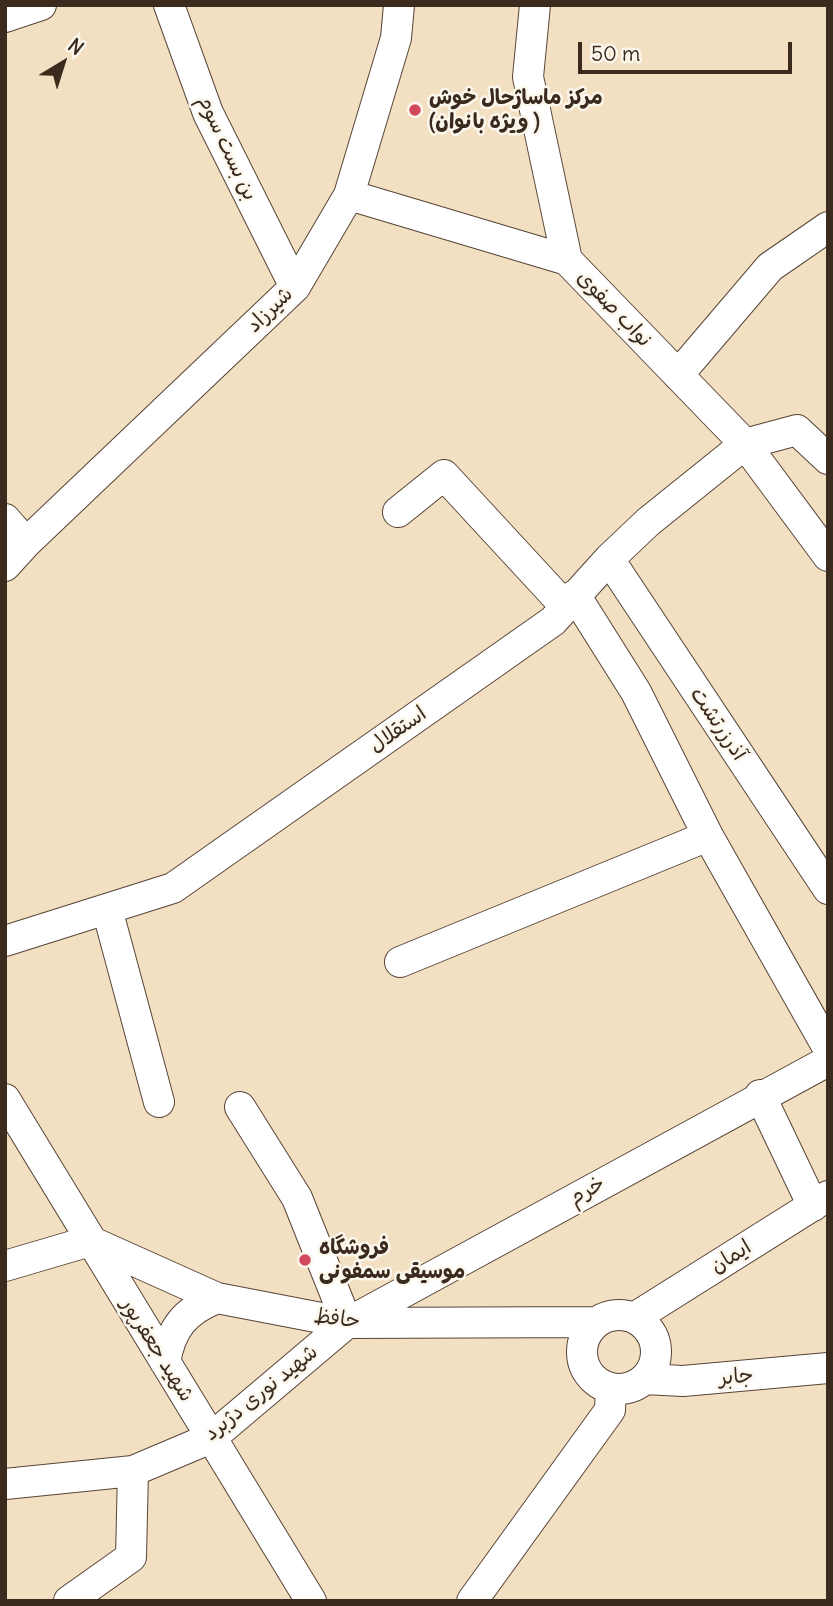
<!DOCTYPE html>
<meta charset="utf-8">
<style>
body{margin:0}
#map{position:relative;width:833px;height:1606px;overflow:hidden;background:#f3dfc2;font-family:Delius,sans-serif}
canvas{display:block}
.frame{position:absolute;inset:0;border:7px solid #3b2a1e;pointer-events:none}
.north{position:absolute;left:28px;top:28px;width:70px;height:70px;-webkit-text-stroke:5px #fbf7ec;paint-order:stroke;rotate:38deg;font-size:19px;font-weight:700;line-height:28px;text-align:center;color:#3b2a1e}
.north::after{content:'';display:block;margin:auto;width:24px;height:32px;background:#3b2a1e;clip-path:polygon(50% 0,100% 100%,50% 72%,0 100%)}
.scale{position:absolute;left:578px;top:42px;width:214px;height:32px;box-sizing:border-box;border:4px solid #3b2a1e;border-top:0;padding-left:9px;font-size:21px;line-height:24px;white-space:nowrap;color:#3b2a1e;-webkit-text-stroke:5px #fbf7ec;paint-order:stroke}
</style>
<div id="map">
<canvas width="833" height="1606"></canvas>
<div class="frame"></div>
<div class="north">N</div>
<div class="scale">50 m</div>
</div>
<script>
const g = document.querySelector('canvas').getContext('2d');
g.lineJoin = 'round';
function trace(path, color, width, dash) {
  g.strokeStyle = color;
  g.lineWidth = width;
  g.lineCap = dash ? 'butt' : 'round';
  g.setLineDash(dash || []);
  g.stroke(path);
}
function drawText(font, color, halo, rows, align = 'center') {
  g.font = font + ' Delius,"Playpen Sans Arabic",sans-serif';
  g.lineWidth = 5;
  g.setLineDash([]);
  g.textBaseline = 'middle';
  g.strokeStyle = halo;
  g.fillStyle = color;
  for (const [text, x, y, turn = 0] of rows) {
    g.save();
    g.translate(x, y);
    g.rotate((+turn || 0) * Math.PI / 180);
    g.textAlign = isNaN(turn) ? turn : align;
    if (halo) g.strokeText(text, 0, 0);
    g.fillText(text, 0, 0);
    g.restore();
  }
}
const street = new Path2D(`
 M169,5L208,113L295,287
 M535,5L528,77L567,260L745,444L828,556
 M5,17L41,5
 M349,195L567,260
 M678,375L770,267L828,227
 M398,512L444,475L565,606
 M5,519L26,543
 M609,559L828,889
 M5,566L26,543L295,287L349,195L396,38L399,5
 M575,595L636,692L708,836L828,1048
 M107,909L159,1102
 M5,941L173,888L553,621L609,559L648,522L745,444L797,430L828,459
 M400,962L708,836
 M760,1095L813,1206
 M5,1099L311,1601
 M240,1107L297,1198L347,1323
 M90,1241L217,1298L347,1323L597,1322
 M5,1266L90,1241
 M582 1352a37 37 0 1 1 74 0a37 37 0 1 1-74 0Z
 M634,1318L828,1196
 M165,1362C171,1329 184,1311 217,1298
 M645,1379L683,1381L828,1368
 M5,1484L133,1471L211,1438L347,1323L828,1061
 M69,1601L131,1557L133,1471
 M472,1601L610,1410L611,1389`);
const markers = [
 [415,110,7,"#d1495b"],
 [305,1260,7,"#d1495b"]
];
const poiNames = [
 ["مرکز ماساژحال خوش",429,98],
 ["(ویژه بانوان )",429,122],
 ["فروشگاه",319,1248],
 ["موسیقی سمفونی",319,1272]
];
const streetNames = [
 ["بن بست سوم",227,148,65],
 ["نواب صفوی",614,309,46],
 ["شیرزاد",270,310,-44],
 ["آذرزرتشت",718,724,56],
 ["استقلال",398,730,-35],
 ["خرم",587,1191,-29],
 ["ایمان",731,1257,-32],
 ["حافظ",337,1319,7],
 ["شهید جعفرپور",157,1350,58],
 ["جابر",736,1377,-5],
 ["شهید نوری دژبرد",261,1393,-39]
];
trace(street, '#574537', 32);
trace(street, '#fff', 30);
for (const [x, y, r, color] of markers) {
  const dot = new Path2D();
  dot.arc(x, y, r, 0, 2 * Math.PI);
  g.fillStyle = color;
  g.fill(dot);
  trace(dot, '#fbf7ec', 2.5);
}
drawText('bold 21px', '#3b2a1e', '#fbf7ec', poiNames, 'left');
drawText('21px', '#3b2a1e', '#fbf7ec', streetNames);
</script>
